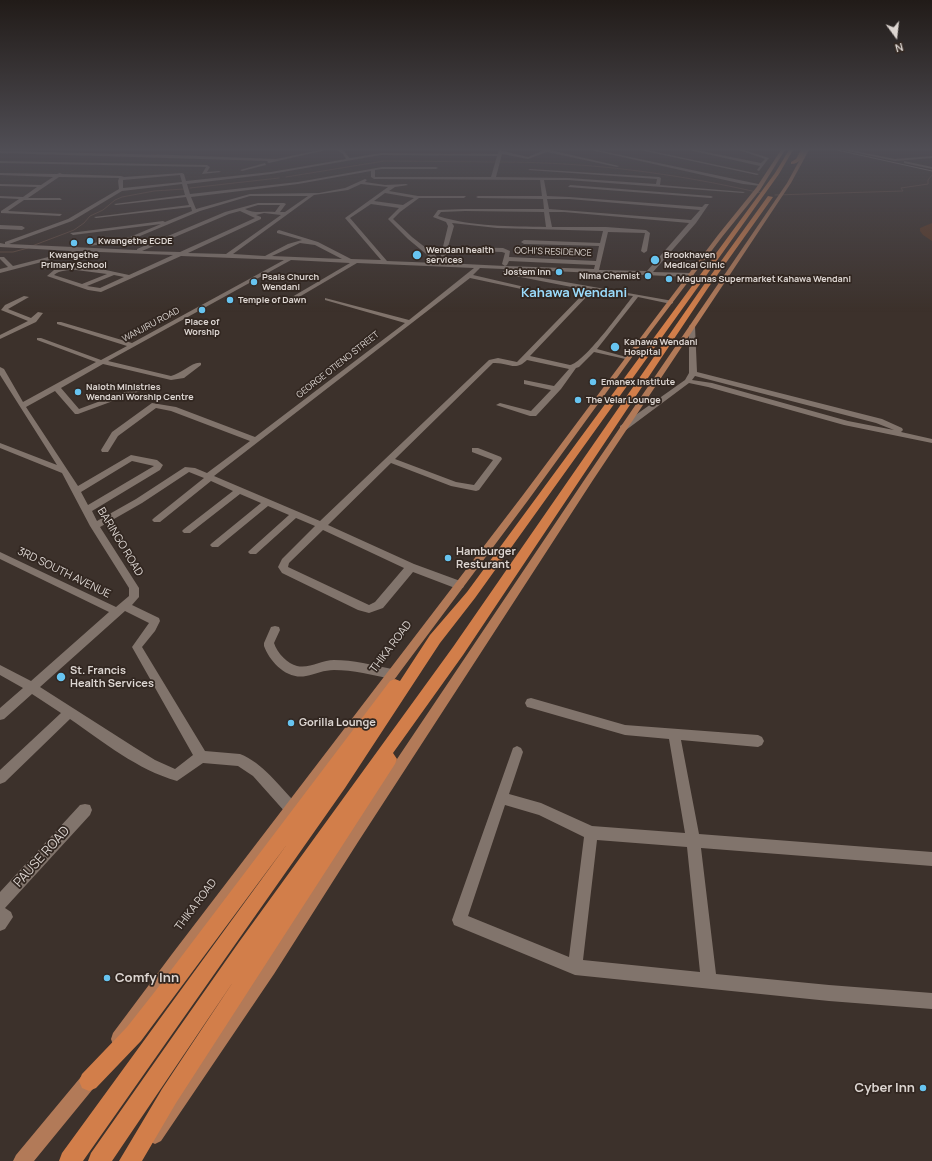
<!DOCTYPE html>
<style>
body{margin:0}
#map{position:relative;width:932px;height:1161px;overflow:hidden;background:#3c312b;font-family:Manrope,sans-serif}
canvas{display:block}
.north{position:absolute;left:876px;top:16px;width:40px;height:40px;-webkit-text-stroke:3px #322721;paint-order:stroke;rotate:165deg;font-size:11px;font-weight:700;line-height:16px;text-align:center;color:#dcd5d1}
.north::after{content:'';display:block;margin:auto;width:14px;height:18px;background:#dcd5d1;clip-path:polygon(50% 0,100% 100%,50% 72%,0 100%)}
</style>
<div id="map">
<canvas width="932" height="1161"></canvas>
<div class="north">N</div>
</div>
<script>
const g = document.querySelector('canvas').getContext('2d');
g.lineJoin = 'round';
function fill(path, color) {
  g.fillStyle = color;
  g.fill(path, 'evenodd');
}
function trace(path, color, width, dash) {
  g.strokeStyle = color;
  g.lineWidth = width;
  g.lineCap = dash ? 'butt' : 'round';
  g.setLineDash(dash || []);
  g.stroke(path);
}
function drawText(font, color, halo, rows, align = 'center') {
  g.font = font + ' Manrope,sans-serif';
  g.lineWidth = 3.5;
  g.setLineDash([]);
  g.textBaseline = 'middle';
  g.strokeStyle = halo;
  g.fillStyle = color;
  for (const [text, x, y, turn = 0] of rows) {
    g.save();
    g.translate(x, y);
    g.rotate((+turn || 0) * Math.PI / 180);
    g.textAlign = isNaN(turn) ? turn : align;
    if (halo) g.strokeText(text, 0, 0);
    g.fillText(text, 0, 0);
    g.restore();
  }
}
const green = new Path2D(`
 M932,223V241L923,235L920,231V228Z`);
const stream = new Path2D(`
 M499,162C588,162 674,173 761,193
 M286,177L384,161L495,162
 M190,188L279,178
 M775,195L903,191L901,188L928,184V180L932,175
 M32,246L74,230L84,223L90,216L103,210L115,200L122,197L154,191L184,189
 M0,252H13L28,248`);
const minor = new Path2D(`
 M320,150H326L269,163L267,162L268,161L0,153V151L174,155L276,159Z
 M337,150C347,149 344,154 350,158L381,153L498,154L499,150L528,157L542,151L541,150H550L619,166L617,167L547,152L528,159L502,154L496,177L568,178L656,184L657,179L528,170L530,169L659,177L661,178L660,185L745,192L743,193L568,180H544L547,196L569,197L702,207L705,204H709L696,223L653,272L691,273L694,275L691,277L480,268L473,275L529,288L526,290L470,278L214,476L320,521L489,360L498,358L517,362L587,290L505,274L503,273V271L673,301V303L671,304L638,297L597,349L630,358V360L594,352L579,367L576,368L561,389L536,416H530L496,405L500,403L531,411L551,390L524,384V380L554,386L569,369L527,360C515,372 508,362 493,363L395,459L456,482L474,485L493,460L472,452V448H478L501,457L502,459L479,490L476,491L451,486L391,463L328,525L414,564L463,582L464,585L463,588H455L413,572L383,608L369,613L358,610L282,573L278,567L282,559L315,526L296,518L256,554H250L248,552L250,550L289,515L268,506L218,547H212L210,545L212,543L261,503L240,494L190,533H184L182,531L184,529L233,491L211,481L160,522H154L152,520L154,518L204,478L189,472L142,503L100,527L139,588V597L132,605L159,618L160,621L155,631L142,647L205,751L240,754C263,763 279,786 296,803L298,808L296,813L291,814L286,813L253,776L238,766L203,763L177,781C138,770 103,742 70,719L5,782L0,784V770L61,713L32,694L4,719L0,720V708L23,688L0,675V665L31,681L109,612L0,559V552L116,607L129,596V588L90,526L62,473L0,448V443L57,465L0,375V367L4,369L23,402L96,362L37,340V338H41L101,360L127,346L57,324V322H61L132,343L284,260L181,256L101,292L88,290L47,276L54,270L76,267L101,269L129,275L173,255L76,251V253L0,273V269L8,267L0,259V257H4L13,266L72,251L0,247V243L5,244V242L68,219L119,189L118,181L119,178L59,177L28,198H60L62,200H24L8,211L62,214L60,216L1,213V211L19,199L0,198V196L23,197L37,187L0,186V184L41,185L53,177L0,175V173L57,174L60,173L62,174L121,176L124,177L182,173L184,174L186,181L271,172L346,159L343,154ZM381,155L497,156L491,177H375V170L382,169H436L438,168L436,167H382L298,182L190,194L187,184L271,174ZM371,171V177L374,179L540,180L542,196H478L476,197L478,198L543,199L544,209H465L438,210L433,217L446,222L448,226L440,259L412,237L393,219L400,212L419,198H464L466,196H418L389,191L395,187L408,185L406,184L385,185L365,182L367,180L365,179L345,188L319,193L250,194L196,209L191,197L298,184ZM180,175L182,182L123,188V180ZM182,184L185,195L114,204L116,205L186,197L189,205L94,217L96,218L191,207L192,211L165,222L163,221L70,233L73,235L161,224L130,237L87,244L90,246L133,239L200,211L250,196H308L285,212H280L286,204L284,203H258L225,212L137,249V250L9,244L72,221L122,191ZM361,184L388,187L345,218L381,260L351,259L318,242L279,230L277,231V233L302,240L288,244L265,256L233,254L314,195L348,190ZM385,193L414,198L403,205L374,201ZM547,199H569L700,210L691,220L549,209ZM371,204L399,208L388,219L408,239L437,263L387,261L350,218ZM258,205H280L275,212C265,211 254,214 245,209ZM240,211L255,218L180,252L142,251L229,214ZM465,211L544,212L546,227C511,226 472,227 438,216L441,212ZM549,212H564L689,223L647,271L599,270L608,232L645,233L641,251L644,253L647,251L650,233L646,230L606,227H552ZM264,213L281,215L226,254L188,253L261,219V217L256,215ZM452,223L497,228L603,231L600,243L524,240L521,242L524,244L599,246L596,261L509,257L510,251L503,248L448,247L454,226ZM300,243L315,245L342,259L272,256ZM447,250L502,252L505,253L502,264L505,266L444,263ZM291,260L350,263L292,297L291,298L294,300L357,263L474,268L409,320L325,298V300L405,323L255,437L176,407L152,403L112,432L101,450L102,452H108L118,436L156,408L171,411L250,441L207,473L195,468L185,467L136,499L97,521L92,511L160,470L163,465L157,460L131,455L78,486L26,407L55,391L75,414H78L148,388L147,386H141L79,409L61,388L103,364L171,380L184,378L201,365V363C193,361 181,374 171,376L108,361ZM509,261L595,265L594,269L505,266L507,265ZM76,270L107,274L82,284L54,275C60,270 68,270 76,270ZM114,275L124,277L100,288L87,286ZM592,291L633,296C622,310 584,363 570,365L530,356ZM132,461L154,466L88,505L81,492ZM323,530L404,568L375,602L369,605L288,567L289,563ZM125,611L149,623L132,647L193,755L175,769L155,760L134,747L40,687Z
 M591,150H597L763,185L761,186L743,184Z
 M640,150H647L759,174L757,175Z
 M689,150H696L761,163L765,159L739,150H744L769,158L759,171L757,170L760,166Z
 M843,150H850L895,159L932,156V158L895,161Z
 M0,161L207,165L210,167L207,172L219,171L221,172L202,174L206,167L0,163Z
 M904,161L932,167V169L904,163Z
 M265,163L266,165L242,171L240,170Z
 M570,185L711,196L713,197L711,198L568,187Z
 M0,225L22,226L25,228L22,230L0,229Z
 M24,296L29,297L8,309L31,318L38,312L43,313L36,322L0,339V335L28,321L1,310L5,305Z
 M692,324L695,326L697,372L882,419L902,428L903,430L901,432L932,439V443L844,425L708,387L689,383L626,430H620V426L685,380L689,373V326ZM695,376L876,423L894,430L848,421L712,383L692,380Z
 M275,626L279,627L280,630L274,643C277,653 288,664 297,666C309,669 322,660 334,660C353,660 373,665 392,669L396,671L398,674L396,677L392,679C373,675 353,670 334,670C324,670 316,674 306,676C287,680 270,662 264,646V643L271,627Z
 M531,698L625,725L758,735L762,737L764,741L762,745L758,747L681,740L699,834L932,852V866L701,848L716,974L829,985L932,993V1009L829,1001L575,975L454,925L452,920L513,748L517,746L521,748L523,752L509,794L541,803L592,826L685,833L669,739L625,735L531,708L527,707L525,703L527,699ZM505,805L539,815L584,837L569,957L468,916ZM597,840L687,847L700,972L583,960Z
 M85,804L90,805L92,810L90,815L5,908L11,912L13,917L5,929L0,931V892L80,805Z`);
const major = new Path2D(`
 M781,150H785L760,190L722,237L651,331L529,499L182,964L125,1045L119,1047L113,1045L111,1039L113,1033L172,954L523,495L647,329L718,235L756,188Z
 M805,150H809L791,183L593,480L358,842L274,974L161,1141L155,1144L149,1141L146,1135L149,1129L264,964L348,832L587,476L787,183Z
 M91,1070L97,1072L99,1078L97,1084L34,1161H13L16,1155L85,1072Z`);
const highway = new Path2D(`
 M789,150H793L779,174L475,598L440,643L345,788L83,1161H59L62,1153L288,843L141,1041L96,1088L89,1091L82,1088L79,1081L82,1074L127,1027L153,994L390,681L395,679L400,681L430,635L467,592L775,173Z
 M801,150H805C802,157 800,164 791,164V162L796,159Z
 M768,196L773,197L708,288L463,655L393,753L397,759L395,764L176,1103L142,1161H119L162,1089L233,982L112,1161H88L91,1153L239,942L453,647L703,286Z`);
const rail = new Path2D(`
 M837,150L932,171`);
const markers = [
 [90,241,4,"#67c4f0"],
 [74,243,4,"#67c4f0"],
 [417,255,5,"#67c4f0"],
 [655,260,5,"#67c4f0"],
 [559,272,4,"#67c4f0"],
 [648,276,4,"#67c4f0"],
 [669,279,4,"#67c4f0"],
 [254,282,4,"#67c4f0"],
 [230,300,4,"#67c4f0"],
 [202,310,4,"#67c4f0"],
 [615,347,5,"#67c4f0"],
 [593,382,4,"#67c4f0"],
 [78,392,4,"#67c4f0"],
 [578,400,4,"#67c4f0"],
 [448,558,4,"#67c4f0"],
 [61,677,5,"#67c4f0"],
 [291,723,4,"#67c4f0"],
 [107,978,4,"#67c4f0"],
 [923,1088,4,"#67c4f0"]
];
const farPoinames = [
 ["Kwangethe ECDE",98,241],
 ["Wendani health",426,250],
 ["services",426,260],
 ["Kwangethe",74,255,"center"],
 ["Primary School",74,265,"center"],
 ["Brookhaven",664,255],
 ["Medical Clinic",664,265],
 ["Jostem Inn",551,272,"right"],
 ["Nima Chemist",640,276,"right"],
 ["Psals Church",262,277],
 ["Wendani",262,287],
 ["Magunas Supermarket Kahawa Wendani",677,279],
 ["Temple of Dawn",238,300],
 ["Place of",202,322,"center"],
 ["Worship",202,332,"center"],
 ["Kahawa Wendani",624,342],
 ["Hospital",624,352],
 ["Emanex Institute",601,382],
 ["Naioth Ministries",86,387],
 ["Wendani Worship Centre",86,397],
 ["The Velar Lounge",586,400]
];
const farStreetnames = [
 ["OCHI'S RESIDENCE",553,252,2],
 ["WANJIRU ROAD",151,325,-28],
 ["GEORGE OTIENO STREET",338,365,-38]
];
const streetNames = [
 ["BARINGO ROAD",120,542,59],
 ["3RD SOUTH AVENUE",64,573,26],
 ["THIKA ROAD",391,647,-53],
 ["THIKA ROAD",196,905,-53]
];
const poiNames = [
 ["Hamburger",456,552],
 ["Resturant",456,565],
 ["St. Francis",70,671],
 ["Health Services",70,684],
 ["Gorilla Lounge",299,723]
];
const farDistrictnames = [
 ["Kahawa Wendani",574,293]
];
const nearStreetnames = [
 ["PAUSE ROAD",42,857,-48]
];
const nearPoinames = [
 ["Comfy Inn",115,978],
 ["Cyber Inn",915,1088,"right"]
];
fill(green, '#5b3721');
trace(stream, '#624b3f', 1);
fill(minor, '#81746c');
fill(major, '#b27a58');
fill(highway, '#d27e4a');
trace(rail, '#99908b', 1);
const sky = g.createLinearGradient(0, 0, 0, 312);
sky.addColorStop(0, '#211b18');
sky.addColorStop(0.48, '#504e55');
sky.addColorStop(1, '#504e5500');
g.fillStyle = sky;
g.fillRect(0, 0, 932, 312);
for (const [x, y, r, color] of markers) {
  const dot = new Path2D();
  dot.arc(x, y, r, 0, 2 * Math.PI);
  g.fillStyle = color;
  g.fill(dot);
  trace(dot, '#322721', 1.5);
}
drawText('bold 9px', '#dcd5d1', '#322721', farPoinames, 'left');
drawText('9px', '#dcd5d1', '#322721', farStreetnames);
drawText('11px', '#dcd5d1', '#322721', streetNames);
drawText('bold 11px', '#dcd5d1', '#322721', poiNames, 'left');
drawText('bold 13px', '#9adbfb', '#322721', farDistrictnames);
drawText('13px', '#dcd5d1', '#322721', nearStreetnames);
drawText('bold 13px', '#dcd5d1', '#322721', nearPoinames, 'left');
</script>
